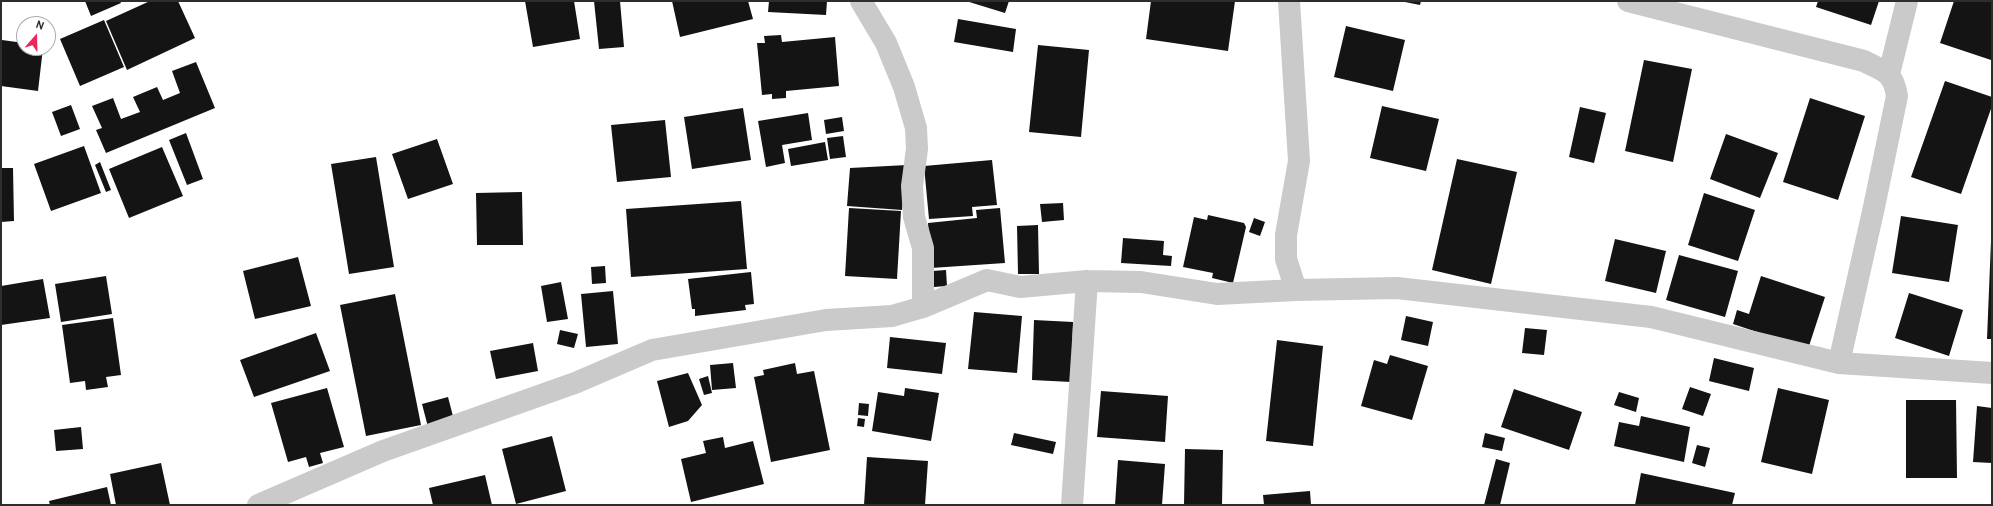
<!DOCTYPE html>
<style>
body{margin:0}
#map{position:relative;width:1993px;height:506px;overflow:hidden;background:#fff;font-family:Overpass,sans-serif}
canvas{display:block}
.frame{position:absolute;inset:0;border:2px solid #2d2d2d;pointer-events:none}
.north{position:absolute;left:16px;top:16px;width:40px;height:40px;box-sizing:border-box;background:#fff;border:1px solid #ababab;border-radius:50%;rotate:20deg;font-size:11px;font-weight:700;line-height:16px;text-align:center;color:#2d2d2d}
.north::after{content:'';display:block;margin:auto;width:14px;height:18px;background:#eb285b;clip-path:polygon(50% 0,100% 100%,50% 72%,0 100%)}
</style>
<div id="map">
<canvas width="1993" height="506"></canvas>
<div class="frame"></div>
<div class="north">N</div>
</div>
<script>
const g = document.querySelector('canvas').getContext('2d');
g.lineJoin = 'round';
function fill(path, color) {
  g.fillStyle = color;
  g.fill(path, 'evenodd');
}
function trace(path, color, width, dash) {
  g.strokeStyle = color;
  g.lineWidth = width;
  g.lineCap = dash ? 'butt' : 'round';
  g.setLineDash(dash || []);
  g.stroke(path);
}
const building = new Path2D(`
 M85,1H120L121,3L91,16Z
 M150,1H178L195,38L127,70L106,21Z
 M525,1H574L580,39L533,47Z
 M594,1H620L624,47L599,49Z
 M672,1H748L753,19L680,37Z
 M769,1H827L826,15L768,12Z
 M966,1H1009L1005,13Z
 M1151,1H1235L1228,51L1146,39Z
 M1400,1H1421L1420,5Z
 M1818,1H1879L1871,25L1816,7Z
 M1954,1H1992L1991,60L1940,43Z
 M958,19L1016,29L1013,52L954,42Z
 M104,20L124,67L80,86L60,39Z
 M1346,26L1405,40L1393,91L1334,77Z
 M781,35L782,42L835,37L839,86L786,91V98L772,99V94L762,95L757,43H765L764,36Z
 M2,40L24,43V48H43L38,91L1,86Z
 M1038,45L1089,50L1081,137L1029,132Z
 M1644,60L1692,69L1673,162L1625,151Z
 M196,62L215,108L106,153L96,130L102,128L92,106L113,98L121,119L140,112L133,97L157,87L163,100L180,93L172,71Z
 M1945,81L1992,97V106L1961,194L1911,177Z
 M1810,98L1865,116L1838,200L1783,182Z
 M71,105L80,129L61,136L52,112Z
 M1382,106L1439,119L1426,171L1370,158Z
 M1580,107L1606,113L1594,163L1569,157Z
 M743,108L751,160L692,169L684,117Z
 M808,113L812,140L782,145L785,163L766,167L758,121Z
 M842,117L844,131L826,134L824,120Z
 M665,120L671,177L617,182L611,125Z
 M186,133L203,179L187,185L169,140Z
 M1726,134L1778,153L1760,198L1710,179Z
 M843,136L846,157L830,159L827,138Z
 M437,139L453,184L408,199L392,154Z
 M825,142L828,160L791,166L788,149Z
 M84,146L101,193L51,211L34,164Z
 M162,147L183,196L129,218L109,169Z
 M376,157L394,267L349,274L331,164Z
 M1457,159L1517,172L1491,284L1432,270Z
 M992,160L997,205L972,207L973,216L929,219L924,166Z
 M100,162L111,190L106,192L95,165Z
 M907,165L902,210L847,206L850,168Z
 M1,168H13L14,221L1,222Z
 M522,192L523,245H477L476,193Z
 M1704,193L1755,210L1738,261L1688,245Z
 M741,201L747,269L631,277L626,209Z
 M1063,203L1064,220L1042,222L1040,204Z
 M849,208L901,211L897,279L845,276Z
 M1000,208L1005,263L931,268L928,223L977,218L976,210Z
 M1208,215L1244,223L1246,227L1233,283L1212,278L1213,273L1183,267L1194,217L1207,220Z
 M1901,216L1958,225L1949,282L1892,273Z
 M1254,218L1265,222L1260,236L1249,232Z
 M1038,225L1039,274H1018L1017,226Z
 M1123,238L1164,241L1163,255L1172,256L1171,266L1121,263Z
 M1615,239L1666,251L1656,293L1605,281Z
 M1991,241H1992V339H1987Z
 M1679,255L1738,271L1725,317L1666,300Z
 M298,257L311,306L255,319L243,271Z
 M605,266L606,283L592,284L591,267Z
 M946,270L947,286L934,287L932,271Z
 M751,272L754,304L745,305L746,310L695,316V309H692L688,279Z
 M106,276L112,314L61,322L55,284Z
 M1761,276L1825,297L1808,349L1733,324L1737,310L1749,314Z
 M43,279L50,318L1,325V286Z
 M561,282L568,319L547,322L541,286Z
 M613,291L618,344L586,347L581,294Z
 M1909,293L1963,310L1949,356L1895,338Z
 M395,294L421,425L366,436L340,305Z
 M974,312L1022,316L1017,373L968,369Z
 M1406,316L1433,322L1428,346L1401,340Z
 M113,318L121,375L106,377L108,387L86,390L85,381L70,383L62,325Z
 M1034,320L1073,322L1071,382L1032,380Z
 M1525,328L1547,330L1544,355L1522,353Z
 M560,330L578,334L574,348L557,344Z
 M316,333L330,371L254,397L240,360Z
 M890,337L946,343L942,374L887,368Z
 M1277,340L1323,346L1313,446L1266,441Z
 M533,343L538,371L496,379L490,351Z
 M1390,355L1428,366L1412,420L1361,406L1374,360L1387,364Z
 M1714,358L1754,368L1749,391L1709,381Z
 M733,363L736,388L712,390L710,365Z
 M795,363L797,374L814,371L830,450L771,462L754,377L764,375L763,370Z
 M688,373L702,405L688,421L669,427L657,381Z
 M708,376L712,393L704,395L699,379Z
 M1690,387L1711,394L1703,416L1682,409Z
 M327,388L344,447L320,453L323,463L309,467L306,457L288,462L271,403Z
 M905,388L939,393L931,441L872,431L878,392L904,396Z
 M1778,388L1829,400L1812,474L1761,462Z
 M1514,389L1582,412L1569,450L1501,427Z
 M1101,391L1168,396L1165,442L1097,437Z
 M1619,392L1639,398L1636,412L1614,405Z
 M448,397L454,420L428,427L422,404Z
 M1906,400H1956L1957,478H1906Z
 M859,403L869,404L868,416L858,415Z
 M1977,406L1992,408V463L1973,462Z
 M1641,416L1690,427L1684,462L1614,446L1619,422L1639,426Z
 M858,418L865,419L864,427L857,426Z
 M81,427L83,449L56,451L54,430Z
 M1014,433L1056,442L1053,454L1011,445Z
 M1485,433L1505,438L1502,451L1482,447Z
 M552,436L566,491L516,504L502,449Z
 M723,437L725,448L753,441L764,484L691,502L681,459L706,453L703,441Z
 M1697,445L1710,448L1705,467L1692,463Z
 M1185,449L1223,450L1222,505H1184Z
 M867,457L928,461L925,505H864Z
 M1496,459L1510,463L1500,505H1484Z
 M1118,460L1165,464L1162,505H1115Z
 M161,463L170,505H116L110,474Z
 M1641,473L1735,493L1732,505H1635Z
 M485,475L492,505H433L429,488Z
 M107,487L111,505H50L49,501Z
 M1310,491L1311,505H1264L1263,495Z`);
const minor = new Path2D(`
 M861,1L886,43L904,87L916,128L917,149L912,186L914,217L923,248V307
 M1289,1L1299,161L1286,235V259L1296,290
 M1628,1L1864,61C1884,72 1893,71 1897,96L1874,207L1839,363
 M1889,74L1907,1
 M258,505L383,451L575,383L652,350L826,320L892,316L923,307L987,280L1020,287L1087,281L1141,282L1217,294L1296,290L1397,288L1651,317L1839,363L1992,373
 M1072,505L1087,281`);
fill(building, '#141414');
trace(minor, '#cacaca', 22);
</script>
